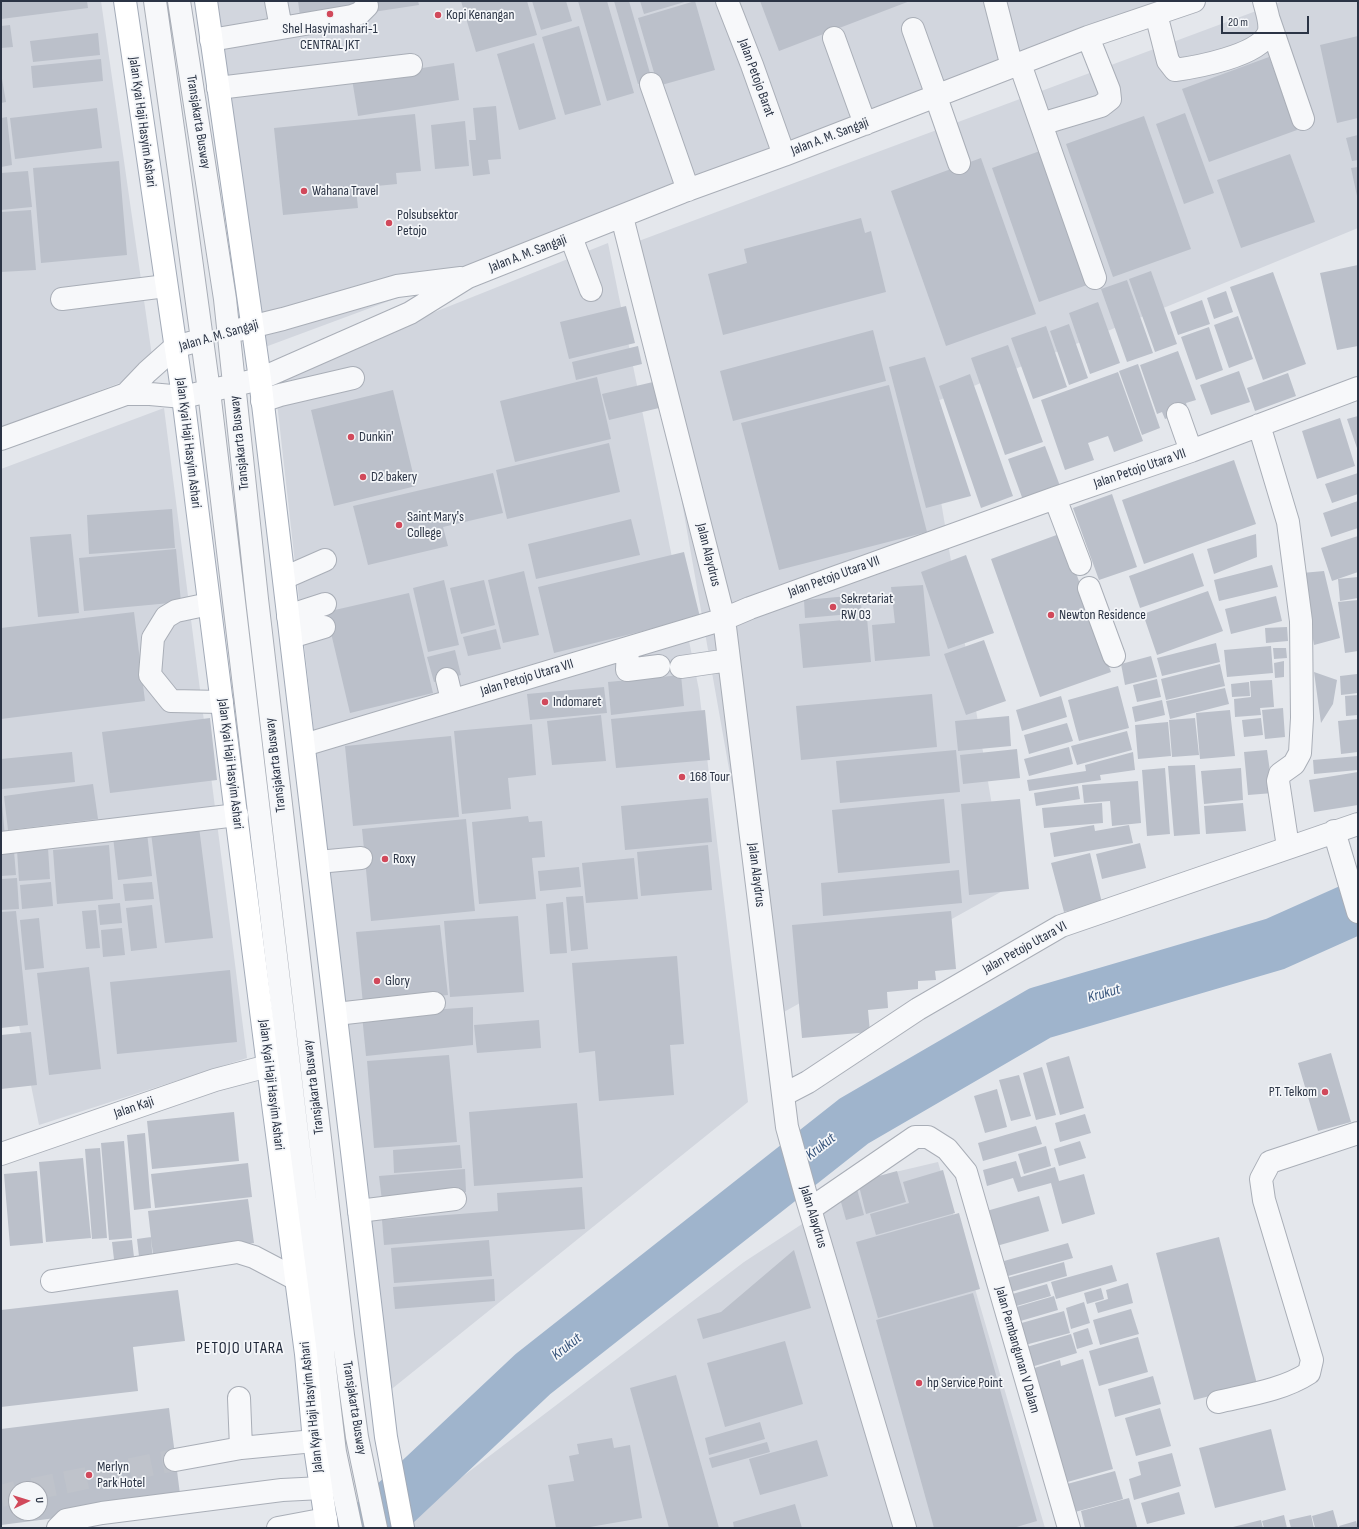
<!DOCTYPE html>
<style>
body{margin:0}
#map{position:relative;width:1359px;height:1529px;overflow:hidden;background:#e4e7ec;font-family:"Sofia Sans Condensed",sans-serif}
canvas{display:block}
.frame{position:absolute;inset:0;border:2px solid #2b3445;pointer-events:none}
.north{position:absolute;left:8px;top:1481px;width:40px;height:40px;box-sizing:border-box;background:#f4f6f9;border:1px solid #a4a8b1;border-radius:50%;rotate:86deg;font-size:11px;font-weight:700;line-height:16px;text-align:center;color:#2b3445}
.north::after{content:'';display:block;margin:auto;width:14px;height:18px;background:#d1495b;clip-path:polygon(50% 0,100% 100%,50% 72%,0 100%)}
.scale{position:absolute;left:1221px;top:16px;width:88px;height:18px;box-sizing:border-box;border:2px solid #2b3445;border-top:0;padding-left:5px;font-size:12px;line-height:14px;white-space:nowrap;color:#2b3445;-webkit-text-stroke:3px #f4f6f9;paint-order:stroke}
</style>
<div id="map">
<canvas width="1359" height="1529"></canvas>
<div class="frame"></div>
<div class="north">U</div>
<div class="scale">20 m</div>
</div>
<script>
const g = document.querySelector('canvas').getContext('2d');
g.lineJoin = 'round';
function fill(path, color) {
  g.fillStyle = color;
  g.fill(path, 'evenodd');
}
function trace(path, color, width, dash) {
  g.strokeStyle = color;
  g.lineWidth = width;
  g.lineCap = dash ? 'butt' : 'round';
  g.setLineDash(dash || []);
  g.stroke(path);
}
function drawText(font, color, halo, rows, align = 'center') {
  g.font = font + ' "Sofia Sans Condensed",sans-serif';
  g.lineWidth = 3.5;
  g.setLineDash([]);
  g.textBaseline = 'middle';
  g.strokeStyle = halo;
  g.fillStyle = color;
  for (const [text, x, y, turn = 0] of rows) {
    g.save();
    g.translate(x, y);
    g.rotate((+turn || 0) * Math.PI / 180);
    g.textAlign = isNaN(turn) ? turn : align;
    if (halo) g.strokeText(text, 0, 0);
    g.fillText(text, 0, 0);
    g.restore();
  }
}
const built = new Path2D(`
 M1,1H101L154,370L1,428Z
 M195,1H1197L249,353Z
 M1283,1H1358V228L925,406L1006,889L773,1018L636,242Z
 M608,243L699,690L748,1102L388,1392L274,376Z
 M164,408L247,1058L39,1125L1,936V469Z
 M938,1162L1045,1528H395L744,1262L874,1177Z`);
const river = new Path2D(`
 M369,1528L533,1374L854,1121L1040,1013L1275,944L1358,907`);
const building = new Path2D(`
 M1,1H87L88,8L1,19Z
 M298,1H418L419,5L301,23Z
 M461,1H527L537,35L476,52Z
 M532,1H566L572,21L541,30Z
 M578,1H607L634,93L607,101Z
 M614,1H629L652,80L638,84Z
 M640,1H688L644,14Z
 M695,1L715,70L658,86L638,18Z
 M760,1H910L779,51Z
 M10,25L13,47L1,48V26Z
 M579,26L601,105L565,115L542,37Z
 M98,33L100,55L33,62L30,41Z
 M1358,36V118L1337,123L1320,45Z
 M534,43L556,119L519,130L497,54Z
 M1269,57L1297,130L1209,162L1182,89Z
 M101,59L103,81L33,88L31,66Z
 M454,63L459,100L358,116L352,79Z
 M1,73L6,102L1,103Z
 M496,106L501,159L488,160L490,174L473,176L469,140H476L473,108Z
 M97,108L102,148L15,159L10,118Z
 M1185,113L1214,193L1184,204L1156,124Z
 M415,114L421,171L396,173L397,184L356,188L358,208L283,215L274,128Z
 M1144,116L1191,249L1113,277L1066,144Z
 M7,117L12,165L1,167V118Z
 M465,121L469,166L435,169L431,125Z
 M1358,135V160L1352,161L1346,138Z
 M1040,151L1087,285L1039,302L992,168Z
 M1290,154L1315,222L1241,248L1217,180Z
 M981,158L1036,314L946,346L891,191Z
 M119,161L127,255L41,263L33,168Z
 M1358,167V196H1357L1351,168Z
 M28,171L32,207L1,210V173Z
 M31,210L36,270L1,272V212Z
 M861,218L865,233L871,231L886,292L723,335L708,274L747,263L744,249Z
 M1358,265V346L1337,350L1320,273Z
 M1151,271L1177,344L1155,352L1129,279Z
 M1273,272L1306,364L1263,380L1230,287Z
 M1127,280L1153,353L1127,362L1101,289Z
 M1226,291L1233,312L1214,319L1207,298Z
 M1202,300L1210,324L1178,335L1170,312Z
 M1098,302L1120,363L1090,374L1069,313Z
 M626,306L635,343L569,359L560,322Z
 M1238,316L1253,359L1229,368L1214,325Z
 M1069,324L1088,378L1069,385L1050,331Z
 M1046,326L1067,387L1033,399L1011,338Z
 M1209,327L1223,370L1196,380L1181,337Z
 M873,330L886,381L733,421L720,371Z
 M1008,345L1043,442L1005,455L971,358Z
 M638,346L642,364L576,380L572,362Z
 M1178,351L1196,400L1186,403L1188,410L1165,419L1162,412L1157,414L1140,365Z
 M925,357L971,496L926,508L889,367Z
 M1138,364L1160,428L1142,435L1119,371Z
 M1239,371L1250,402L1211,415L1200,385Z
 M1118,372L1143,441L1114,452L1108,436L1088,443L1094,460L1065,470L1041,400Z
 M1288,373L1296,396L1255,411L1247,388Z
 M970,374L1013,496L981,508L939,386Z
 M597,377L611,439L515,462L500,401Z
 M653,382L659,408L609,420L602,394Z
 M889,385L927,532L779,570L741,423Z
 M393,390L416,486L334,506L311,410Z
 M1358,416V451L1347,419Z
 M1340,418L1355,466L1317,479L1302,431Z
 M609,443L620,492L507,519L496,470Z
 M1045,446L1060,486L1023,500L1008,459Z
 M1234,460L1256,524L1144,564L1122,500Z
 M493,473L503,513L443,527L448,546L368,565L353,506Z
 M1358,473V494L1332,503L1325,484Z
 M1112,494L1137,567L1099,580L1073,508Z
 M1358,501V528L1331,537L1323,513Z
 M172,509L175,548L89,554L87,515Z
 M631,519L640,555L536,579L528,544Z
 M1062,533L1111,672L1040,697L991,559Z
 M71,534L79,613L38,617L30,537Z
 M1256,534L1257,557L1214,574L1207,549Z
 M1358,536V572L1332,581L1321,548Z
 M176,549L181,602L84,611L79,558Z
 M684,552L700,617L554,653L538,587Z
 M1193,553L1204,586L1140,608L1129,576Z
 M966,555L994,633L948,649L921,572Z
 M1272,565L1278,587L1219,601L1214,580Z
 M524,571L539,635L503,643L488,580Z
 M1324,571L1340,638L1314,645L1302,573Z
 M1358,577V598L1340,601L1338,579Z
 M444,580L459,645L428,652L413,588Z
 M484,580L495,625L461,634L450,588Z
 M923,585L930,656L875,661L872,625L895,623L891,587Z
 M1208,591L1223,631L1157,655L1143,614Z
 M409,593L433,693L350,713L326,612Z
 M860,595L862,613L805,618L804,600Z
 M1276,596L1282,621L1231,634L1225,609Z
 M1358,600V651L1345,653L1338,602Z
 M134,612L145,701L1,719V628Z
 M867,618L871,662L803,668L799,624Z
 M1287,627L1288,641L1266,643L1265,628Z
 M496,629L501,649L468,656L463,637Z
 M984,640L1006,701L966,715L944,654Z
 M1216,643L1220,662L1162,676L1157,658Z
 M1271,646L1273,673L1227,677L1224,650Z
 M1273,648H1286L1287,658L1274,659Z
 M455,650L461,675L434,682L427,657Z
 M1151,656L1157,677L1125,685L1121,664Z
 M1284,661V677L1275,678L1274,663Z
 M1220,664L1225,686L1166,700L1161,679Z
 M1314,672L1337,680L1333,704L1321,723Z
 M1357,674L1358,693L1341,695L1340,676Z
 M681,675L684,706L611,715L608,682Z
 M1157,679L1161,697L1137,702L1133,685Z
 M1272,680L1274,707L1260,708L1261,715L1235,717L1234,699L1251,697L1250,681Z
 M1249,682L1250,696L1232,697L1231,684Z
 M1118,686L1129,728L1079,741L1068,700Z
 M604,687L607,713L530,720L527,694Z
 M1225,688L1229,704L1170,719L1166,701Z
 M932,694L937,747L801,760L796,706Z
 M1358,695V715L1346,716L1345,696Z
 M1061,696L1067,717L1022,731L1016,710Z
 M1162,700L1165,715L1135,722L1132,707Z
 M1283,708L1285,737L1265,739L1262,710Z
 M705,710L710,760L616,768L611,719Z
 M1230,710L1235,756L1200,759L1196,713Z
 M601,715L606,761L552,765L547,721Z
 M1009,716L1011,746L958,751L955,721Z
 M210,718L217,780L110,793L102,732Z
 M1195,718L1199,755L1172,757L1169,720Z
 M1261,718L1263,735L1244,737L1242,720Z
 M1358,719V752L1341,754L1338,721Z
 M1168,722L1171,756L1138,759L1135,725Z
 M1067,723L1073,741L1029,754L1024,735Z
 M532,724L536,775L508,778L511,809L462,814L454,731Z
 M1127,731L1132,750L1077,765L1071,746Z
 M451,736L459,817L353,826L345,746Z
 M1069,747L1073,764L1029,776L1024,759Z
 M1017,749L1020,778L963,784L960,755Z
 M956,750L960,792L840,803L836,761Z
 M1267,750L1273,793L1248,795L1244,752Z
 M72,752L75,782L2,789L1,759Z
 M1133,752L1135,770L1100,775L1101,780L1029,791L1027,780L1086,771L1085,765Z
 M1358,756V770L1314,774L1313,760Z
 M1195,765L1200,834L1174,836L1168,766Z
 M1165,768L1170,834L1147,836L1142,770Z
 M1241,768L1243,800L1204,804L1201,771Z
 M1358,772V805L1314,812L1309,780Z
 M1138,781L1141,823L1112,826L1110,801L1084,803L1082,785Z
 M93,784L98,819L8,830L4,796Z
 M1078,786L1080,799L1036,806L1034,793Z
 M708,798L712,842L625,850L621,806Z
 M944,799L950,863L838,873L832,810Z
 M1020,799L1029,889L969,895L961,804Z
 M2,803L5,837H1V804Z
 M1102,803L1103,823L1044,828L1042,808Z
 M1243,803L1246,831L1206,834L1204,806Z
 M528,816L529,822L542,821L545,857L532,858L536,899L479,904L472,822Z
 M466,819L475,911L371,921L362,829Z
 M1094,825L1095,831L1129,825L1133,843L1054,857L1050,833Z
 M199,827L213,938L165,943L151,833Z
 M147,833L152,876L118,880L113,837Z
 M1140,843L1146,868L1102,879L1096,854Z
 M109,845L113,899L57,904L53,850Z
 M708,845L712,890L641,896L637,852Z
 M48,848L50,879L19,881L17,850Z
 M1,851H14L16,875L1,876Z
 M1090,853L1102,903L1064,912L1051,863Z
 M634,858L638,899L586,903L582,863Z
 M579,867L581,887L540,891L538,871Z
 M959,870L962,903L823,916L821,883Z
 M17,878L19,909L1,910V879Z
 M51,882L53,906L22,909L20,885Z
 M152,882L154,899L125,901L123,884Z
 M583,896L588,949L571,951L566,897Z
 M563,902L567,953L550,954L546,904Z
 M120,903L122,923L100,925L98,905Z
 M152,905L157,948L131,951L126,908Z
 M96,910L100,948L86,949L82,911Z
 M16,911L28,1025L1,1028V912Z
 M951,911L956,969L935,971L936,980L918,981V989L887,992L888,1008L868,1010L870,1032L802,1038L792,925Z
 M518,916L524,992L450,997L444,921Z
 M39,918L44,968L25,970L20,920Z
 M440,925L448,995L363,1004L356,932Z
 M122,928L125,955L103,957L101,930Z
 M677,956L684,1044L670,1045L674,1095L599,1101L595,1051L579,1053L572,963Z
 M89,967L101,1069L49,1075L37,973Z
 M230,970L237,1042L117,1054L110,982Z
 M473,1007V1045L366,1056L362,1015Z
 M539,1020L541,1048L477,1053L474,1025Z
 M31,1032L37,1085L1,1089V1035Z
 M1331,1053L1351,1122L1318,1131L1298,1063Z
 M449,1055L457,1142L374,1148L367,1061Z
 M1069,1056L1084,1108L1060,1115L1046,1063Z
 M1042,1067L1056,1115L1036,1120L1023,1073Z
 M1019,1075L1031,1116L1011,1121L999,1080Z
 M997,1089L1007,1127L985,1133L974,1096Z
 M577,1103L583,1178L474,1186L469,1112Z
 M234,1112L239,1161L152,1169L147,1121Z
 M1085,1114L1091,1133L1060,1142L1055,1123Z
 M1036,1126L1042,1144L983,1161L978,1143Z
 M145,1133L151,1208L134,1210L127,1135Z
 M124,1141L132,1238L109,1240L101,1143Z
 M1080,1141L1086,1158L1059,1166L1054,1149Z
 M460,1145L462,1168L394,1173L393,1150Z
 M1046,1146L1051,1166L1024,1174L1018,1154Z
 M100,1148L107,1238L92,1239L85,1149Z
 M83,1158L91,1238L46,1242L39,1162Z
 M1016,1161L1021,1177L1055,1167L1059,1181L1084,1174L1095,1214L1062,1224L1051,1183L1018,1192L1013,1178L987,1186L983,1170Z
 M248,1163L252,1197L155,1208L151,1174Z
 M465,1169L466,1192L382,1201L379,1176Z
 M943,1170L955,1213L876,1235L870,1214L909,1203L903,1182Z
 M37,1171L43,1243L10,1246L4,1174Z
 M897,1171L906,1202L866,1214L858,1182Z
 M582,1187L585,1229L384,1245L382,1220L498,1211L497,1193Z
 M857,1189L864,1215L846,1220L839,1195Z
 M1039,1196L1049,1231L993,1247L983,1212Z
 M248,1199L254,1243L153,1255L148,1211Z
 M959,1213L980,1289L878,1318L856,1242Z
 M151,1237L153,1264L140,1265L137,1239Z
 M1219,1237L1257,1384L1194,1400L1156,1253Z
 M132,1240L135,1266L115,1268L112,1242Z
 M489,1240L492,1276L394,1283L391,1248Z
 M1068,1243L1073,1258L1008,1276L1004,1261Z
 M794,1250L811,1308L703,1339L697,1319L721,1312Z
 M1064,1262L1067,1276L1011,1292L1007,1278Z
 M1112,1265L1117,1281L1056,1299L1051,1282Z
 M494,1279L495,1301L395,1309L393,1287Z
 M1128,1283L1133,1303L1098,1313L1095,1303L1108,1299L1106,1290Z
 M1047,1284L1051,1296L1013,1307L1009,1295Z
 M1101,1288L1104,1299L1087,1304L1084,1293Z
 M178,1290L185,1341L133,1347L138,1391L1,1407V1310Z
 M973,1293L1037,1521L1013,1528H934L876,1320Z
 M1054,1296L1058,1310L1017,1322L1013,1308Z
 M1084,1302L1090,1323L1071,1329L1066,1308Z
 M1131,1309L1139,1334L1100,1345L1093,1320Z
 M1064,1311L1070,1333L1025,1345L1018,1324Z
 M1088,1328L1093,1344L1077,1349L1073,1333Z
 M1071,1334L1077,1353L1028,1368L1023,1348Z
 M1138,1337L1148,1372L1099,1386L1089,1351Z
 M785,1341L803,1404L725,1427L707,1363Z
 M1083,1359L1113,1469L1064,1483L1028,1370L1060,1360L1061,1366Z
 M676,1375L719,1528H669L630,1388Z
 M1153,1376L1161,1404L1115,1417L1108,1389Z
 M169,1408L181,1502L1,1525V1429ZM16,1489H40V1513H16Z
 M1160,1408L1171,1446L1136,1456L1125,1418Z
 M760,1422L765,1439L709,1455L705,1438Z
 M1271,1429L1286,1490L1215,1508L1199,1448Z
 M612,1438L614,1448L630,1445L642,1518L584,1528H556L548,1485L574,1481L569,1456L579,1454L577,1444Z
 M817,1440L828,1476L760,1495L749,1459Z
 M767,1442L770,1452L712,1468L709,1458Z
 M1172,1453L1181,1486L1134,1500L1129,1479L1141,1475L1138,1462Z
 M1115,1471L1123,1499L1075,1512L1067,1484Z
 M1179,1492L1185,1514L1147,1524L1141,1503Z
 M1129,1498L1137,1527L1132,1528H1085L1081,1511Z
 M795,1504L802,1528H734L733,1522Z
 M1333,1510L1338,1528H1315L1312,1516Z
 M1284,1515L1287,1528H1264L1262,1521Z
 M1311,1515L1314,1528H1291L1289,1520Z
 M1261,1520L1263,1528H1233V1527Z
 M1356,1521L1358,1528H1340L1339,1526Z`);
const minorTunnel = new Path2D(`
 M33,1489L175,1460
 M1,1496L16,1492`);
const minor = new Path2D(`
 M155,1L180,178L209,391L335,1452L351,1528
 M179,1L225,299L257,599L343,1335L357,1437L376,1528
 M276,1L281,28
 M727,1L752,65L784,155
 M995,1L1012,67
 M1156,14L1168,61L1175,70C1197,67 1257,56 1268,34C1272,25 1266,10 1264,1
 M1269,20L1303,119
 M913,29L937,96
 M834,38L865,124
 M211,40L352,16L360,13L367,6
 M1020,64L1095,278
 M651,84L688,190
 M218,88L411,65
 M936,97L959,163
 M1041,124L1101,106L1110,99L1109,90L1088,37
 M622,217L724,619L787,1127L807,1199L905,1528
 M571,237L591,290
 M62,299L166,286
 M234,331L283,319L397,286L461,278
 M126,394L147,372L175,347L193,342
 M262,401L280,395L353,378
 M1178,414L1191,451
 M1259,425L1288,522L1301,621L1302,718L1300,753L1294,764L1280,774L1278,781L1288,847
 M1,439L126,394H150L183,397L260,379L410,313L468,277L682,192L784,155L1088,37L1194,1
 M1055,498L1080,564
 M284,578L325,560
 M1089,588L1114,656
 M209,604L176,611L166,617L153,638L150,675L171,701L222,702
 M288,616L325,604
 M291,637L324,627
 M628,648L627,670L659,666
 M681,667L729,660
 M447,679L452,700
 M304,745L724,619L750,608L1055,498L1191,451L1358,388
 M1334,831L1358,912
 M1,843L237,815
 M318,862L361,858
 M336,1014L434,1003
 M783,1095L808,1082L918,1009L1061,926L1358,824
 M1,1154L215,1080L268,1066
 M810,1209L915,1137H928L947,1149L966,1172L1069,1528
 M359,1211L455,1199
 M52,1281L238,1252L254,1257L296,1279
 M239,1398L241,1448
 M1218,1402C1248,1395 1283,1390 1309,1373L1312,1360L1264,1200L1261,1179L1270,1162L1358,1133
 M175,1460L241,1448L314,1441
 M58,1528L66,1520L102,1513L282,1490L322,1488
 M278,1528L326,1519`);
const major = new Path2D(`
 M125,1L183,397L268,1066L306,1354L314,1441L327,1528
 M206,1L260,379L386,1437L403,1528`);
const markers = [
 [330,14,4,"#d1495b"],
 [438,15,4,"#d1495b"],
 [304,191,4,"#d1495b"],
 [389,223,4,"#d1495b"],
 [351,437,4,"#d1495b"],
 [363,477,4,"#d1495b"],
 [399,525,4,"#d1495b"],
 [833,607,4,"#d1495b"],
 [1051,615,4,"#d1495b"],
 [545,702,4,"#d1495b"],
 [682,777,4,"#d1495b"],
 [385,859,4,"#d1495b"],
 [377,981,4,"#d1495b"],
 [1325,1092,4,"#d1495b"],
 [919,1383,4,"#d1495b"],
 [89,1475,4,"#d1495b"]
];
const poiNames = [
 ["Kopi Kenangan",446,15],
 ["Shel Hasyimashari-1",330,29,"center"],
 ["CENTRAL JKT",330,45,"center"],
 ["Wahana Travel",312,191],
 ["Polsubsektor",397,215],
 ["Petojo",397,231],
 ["Dunkin'",359,437],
 ["D2 bakery",371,477],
 ["Saint Mary's",407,517],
 ["College",407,533],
 ["Sekretariat",841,599],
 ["RW 03",841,615],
 ["Newton Residence",1059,615],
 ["Indomaret",553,702],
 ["168 Tour",690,777],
 ["Roxy",393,859],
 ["Glory",385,981],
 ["PT. Telkom",1317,1092,"right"],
 ["hp Service Point",927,1383],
 ["Merlyn",97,1467],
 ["Park Hotel",97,1483]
];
const streetNames = [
 ["Jalan Petojo Barat",756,78,70],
 ["Jalan Kyai Haji Hasyim Ashari",142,122,82],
 ["Transjakarta Busway",198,122,81],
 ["Jalan A. M. Sangaji",830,137,-21],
 ["Jalan A. M. Sangaji",528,254,-21],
 ["Jalan A. M. Sangaji",219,336,-16],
 ["Jalan Kyai Haji Hasyim Ashari",188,443,83],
 ["Transjakarta Busway",240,443,-96],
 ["Jalan Petojo Utara VII",1140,469,-19],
 ["Jalan Alaydrus",708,555,76],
 ["Jalan Petojo Utara VII",834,577,-20],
 ["Jalan Petojo Utara VII",527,678,-17],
 ["Jalan Kyai Haji Hasyim Ashari",230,764,83],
 ["Transjakarta Busway",276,765,-97],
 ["Jalan Alaydrus",756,875,83],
 ["Jalan Petojo Utara VI",1025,948,-29],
 ["Jalan Kyai Haji Hasyim Ashari",271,1085,83],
 ["Transjakarta Busway",314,1087,-97],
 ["Jalan Kaji",134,1108,-19],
 ["Jalan Alaydrus",813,1217,73],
 ["Jalan Pembangunan V Dalam",1017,1350,74],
 ["Jalan Kyai Haji Hasyim Ashari",312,1407,-96],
 ["Transjakarta Busway",354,1408,81]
];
const waterNames = [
 ["Krukut",1104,994,-16],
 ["Krukut",821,1147,-38],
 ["Krukut",567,1347,-38]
];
const quarterNames = [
 ["PETOJO UTARA",240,1349]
];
fill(built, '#d2d6de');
trace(river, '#9fb4cc', 53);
fill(building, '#bbc0ca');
trace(minorTunnel, '#bfc3cb', 22, [22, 11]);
trace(minor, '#a9aeb7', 24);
trace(major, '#a3abb8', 24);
trace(minor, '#f7f8fa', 22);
trace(major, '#fff', 22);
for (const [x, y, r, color] of markers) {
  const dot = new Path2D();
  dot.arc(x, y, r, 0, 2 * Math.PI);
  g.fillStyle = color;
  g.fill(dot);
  trace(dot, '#f4f6f9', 1.5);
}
drawText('14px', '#2b3445', '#f4f6f9', poiNames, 'left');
drawText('14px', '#2b3445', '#f4f6f9', streetNames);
drawText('italic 15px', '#34527a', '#f4f6f9', waterNames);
g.letterSpacing = '1px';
drawText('16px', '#1d2536', '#f4f6f9', quarterNames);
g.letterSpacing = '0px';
</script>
